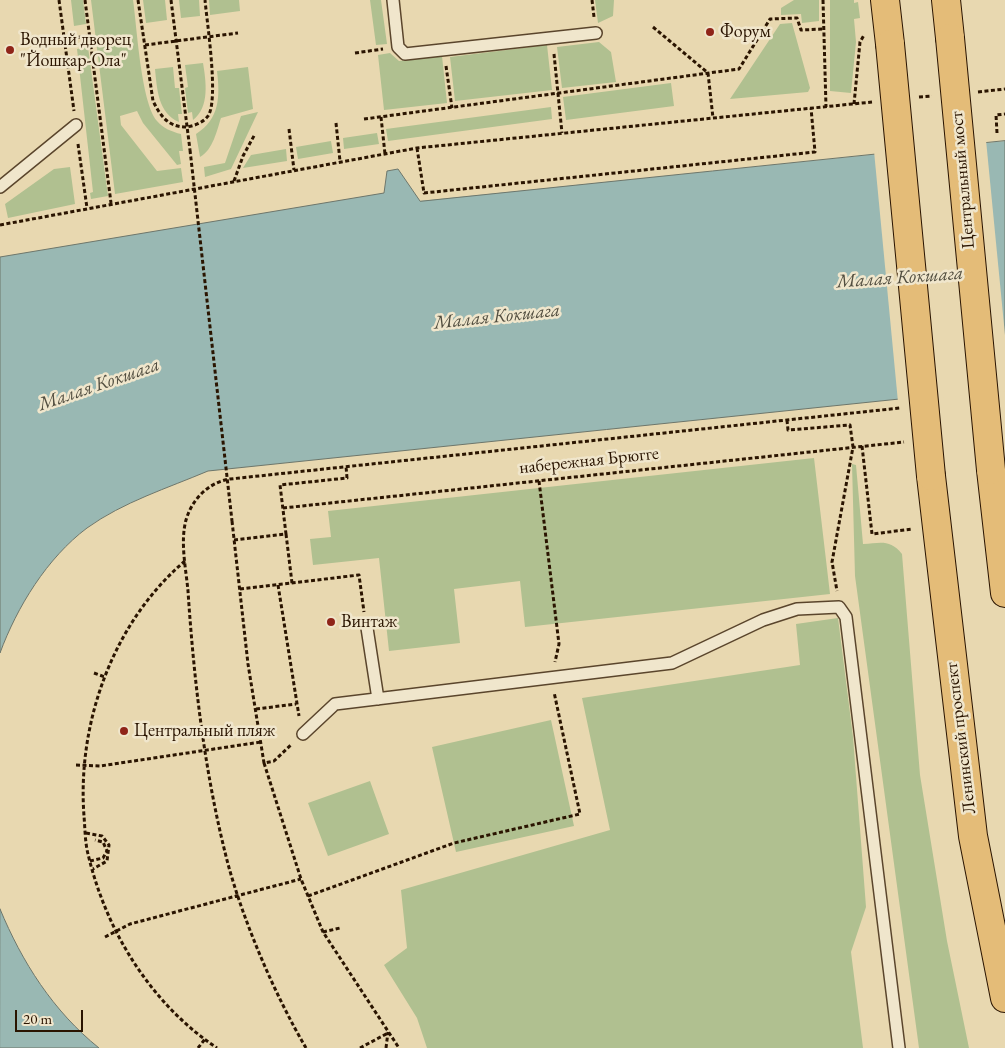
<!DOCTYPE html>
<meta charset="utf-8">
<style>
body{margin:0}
#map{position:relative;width:1005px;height:1048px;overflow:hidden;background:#e8d8b0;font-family:"EB Garamond",serif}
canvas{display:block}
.scale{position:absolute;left:15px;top:1010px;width:68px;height:22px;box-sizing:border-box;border:2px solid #2a1400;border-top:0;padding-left:6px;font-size:15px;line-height:18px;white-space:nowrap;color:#2a1400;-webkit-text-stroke:4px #f0e6cc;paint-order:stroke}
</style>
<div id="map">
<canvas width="1005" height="1048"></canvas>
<div class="scale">20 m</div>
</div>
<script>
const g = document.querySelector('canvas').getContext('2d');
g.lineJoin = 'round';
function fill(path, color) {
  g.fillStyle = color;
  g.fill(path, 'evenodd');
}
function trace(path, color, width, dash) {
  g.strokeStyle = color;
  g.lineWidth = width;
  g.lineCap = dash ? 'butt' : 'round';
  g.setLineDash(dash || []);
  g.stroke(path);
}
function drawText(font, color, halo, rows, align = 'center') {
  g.font = font + ' "EB Garamond",serif';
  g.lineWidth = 5;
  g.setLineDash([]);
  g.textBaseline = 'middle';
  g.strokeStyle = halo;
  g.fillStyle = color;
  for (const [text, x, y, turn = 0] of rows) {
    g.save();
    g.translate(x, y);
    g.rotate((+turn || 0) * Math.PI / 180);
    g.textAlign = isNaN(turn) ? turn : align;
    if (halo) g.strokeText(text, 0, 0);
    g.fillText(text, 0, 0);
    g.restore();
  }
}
const green = new Path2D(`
 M71,0H83L86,24L74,26Z
 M91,0H133C137,27 141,102 157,121C163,128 172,132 181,134L183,151H179L181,164L177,165L143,123L137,111L120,116L121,125L157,171L181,168L183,182L115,194Z
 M165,0L167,20L146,23L143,0Z
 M179,0H199L200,16L181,18Z
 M209,0H239L240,11L210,15Z
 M370,0H381L387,44L376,45Z
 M595,0H614L613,16L598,23Z
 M794,0H819V21L802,23L801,14L781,15V8Z
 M830,0H854V3L858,2L860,18L854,19L856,42L851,93L830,91Z
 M792,23L810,88L808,92L730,99L780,24Z
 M599,42L611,52L616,82L562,88L557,47Z
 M547,45L552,90L455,101L450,57Z
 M88,47L108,196L91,199L90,193L93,192L77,49Z
 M390,53L399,61L442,56L447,103L384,110L378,55Z
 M203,63C206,81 210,107 193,120L192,112L188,113L185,88L188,87L185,65Z
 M173,67L175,88H179L182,114H178L179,122C158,113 157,89 155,69Z
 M248,67L253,109L221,118C217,130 213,150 200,157L196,134C220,119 220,96 217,71Z
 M671,83L674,106L566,120L563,97Z
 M551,107L552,119L388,141L386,129Z
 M258,112L231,169L205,177L204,167L225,163L241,116Z
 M377,133L379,144L344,149L343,138Z
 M331,141L333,153L298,159L296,147Z
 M286,149L287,161L243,168L251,155Z
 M70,167L75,204L8,218L5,204L54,169Z
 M814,458L830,594L525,627L520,581L454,589L460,643L389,651L379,558L313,565L310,539L331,537L328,511Z
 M852,464L856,465L863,544C881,543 890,539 902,554L920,775L947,941L969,1048H919L855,576Z
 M838,618L853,737L866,907L851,952L863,1048H427L417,1018L384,965L407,948L401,890L610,830L582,698L800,665L796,624Z
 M551,720L574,826L456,852L432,747Z
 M370,781L389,834L328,856L308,803Z`);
const water = new Path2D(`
 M1005,141V388L208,471C168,488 123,502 87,528C47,558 17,607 0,653V257L384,193L387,171L398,169L420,201Z
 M0,909C22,962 53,1011 99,1048H0Z`);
const pier = new Path2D(`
 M986,140L1005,335V391L898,402L874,151Z`);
const path = new Path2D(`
 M59,0L74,111
 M85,0L111,203
 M138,0L153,101C160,115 167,126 184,127C192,127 203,123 208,116C219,100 207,23 205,0
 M171,0L190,150
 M592,0L594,17
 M823,0L826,107
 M653,27L708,73L713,118
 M64,39L90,36
 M145,45L238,33
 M355,53L383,49
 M554,54L562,133
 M446,66L452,108
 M978,92L1005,89
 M919,97L932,96
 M854,104L860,42L864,35
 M381,117L385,154
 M364,119L739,69L770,19L797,18L801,30L823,29
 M336,123L340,161
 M289,129L294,170
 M997,133L996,115L1005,114
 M78,144L87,208
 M417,148L424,193L815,152L811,108
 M234,181L243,156L255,134
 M0,225L417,148L872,102
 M787,420L788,430L850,425L853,447L832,562L837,591
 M862,446L872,534L913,529
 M539,481L559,644L555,662
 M283,508L904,442
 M232,521L248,664L264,763L274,761L292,744
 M286,534L292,583
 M234,540L286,534L280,485L347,478L346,466
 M185,561C113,622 77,723 84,816C85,828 85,842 88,854C106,931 151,1004 217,1048
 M278,585L299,716
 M240,589L359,575L364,612
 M94,673L105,677
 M256,709L296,704
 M264,763L301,879L323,932L399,1048
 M76,765L100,766L261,742
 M86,833L102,836L109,845L107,861L93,869
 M90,861L103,858L107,851L103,842L95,840
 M308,896L454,843L580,814L554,692
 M323,932L340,928
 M105,937L130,924L301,879
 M198,1048L205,1039
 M306,1048C275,995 244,923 228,864C205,776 194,682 188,591C186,569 180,542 186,520C192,499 209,482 230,479L900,408
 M360,1048L388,1033
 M386,1048L388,1032`);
const service = new Path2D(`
 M393,0L398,47L405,54L596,33
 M0,187L76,125
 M367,628L378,699
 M303,734L335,704L672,663L763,620L797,609L839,607L846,617L899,1048`);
const primary = new Path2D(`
 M885,0L890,44
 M946,0L950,38
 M991,470L1005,593
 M931,476L973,836L1005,998`);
const pathBridge = new Path2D(`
 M190,150L232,521`);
const primaryBridge = new Path2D(`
 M950,38L991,470
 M890,44L931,476`);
const markers = [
 [710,32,5,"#8f2418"],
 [10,50,5,"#8f2418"],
 [331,622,5,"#8f2418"],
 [124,731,5,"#8f2418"]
];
const poiNames = [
 ["Форум",720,32],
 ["Водный дворец",20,40],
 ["\"Йошкар-Ола\"",20,61],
 ["Винтаж",341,622],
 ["Центральный пляж",134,731]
];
const streetNames = [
 ["Центральный мост",963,180,-95],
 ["набережная Брюгге",589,461,-6],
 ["Ленинский проспект",961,738,-97]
];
const waterNames = [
 ["Малая Кокшага",900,278,-4],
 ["Малая Кокшага",497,317,-6],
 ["Малая Кокшага",99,385,-19]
];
fill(green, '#b0c090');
fill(water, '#99b8b3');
trace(water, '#6d766b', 1);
fill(pier, '#e8d8b0');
trace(service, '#5a452c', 14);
trace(primary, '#2a1400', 30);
trace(path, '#2a1400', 3, [4, 2.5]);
trace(service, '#f0e6cc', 11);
trace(primary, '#e4bc78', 28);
trace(primaryBridge, '#2a1400', 30, []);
trace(pathBridge, '#2a1400', 3, [4, 2.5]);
trace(primaryBridge, '#e4bc78', 28);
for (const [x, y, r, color] of markers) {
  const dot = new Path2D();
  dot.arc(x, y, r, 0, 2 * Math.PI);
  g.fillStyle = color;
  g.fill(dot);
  trace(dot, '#f0e6cc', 2);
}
drawText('18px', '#2a1400', '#f0e6cc', poiNames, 'left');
drawText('18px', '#2a1400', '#f0e6cc', streetNames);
drawText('italic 19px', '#514d3f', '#f0e6cc', waterNames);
</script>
